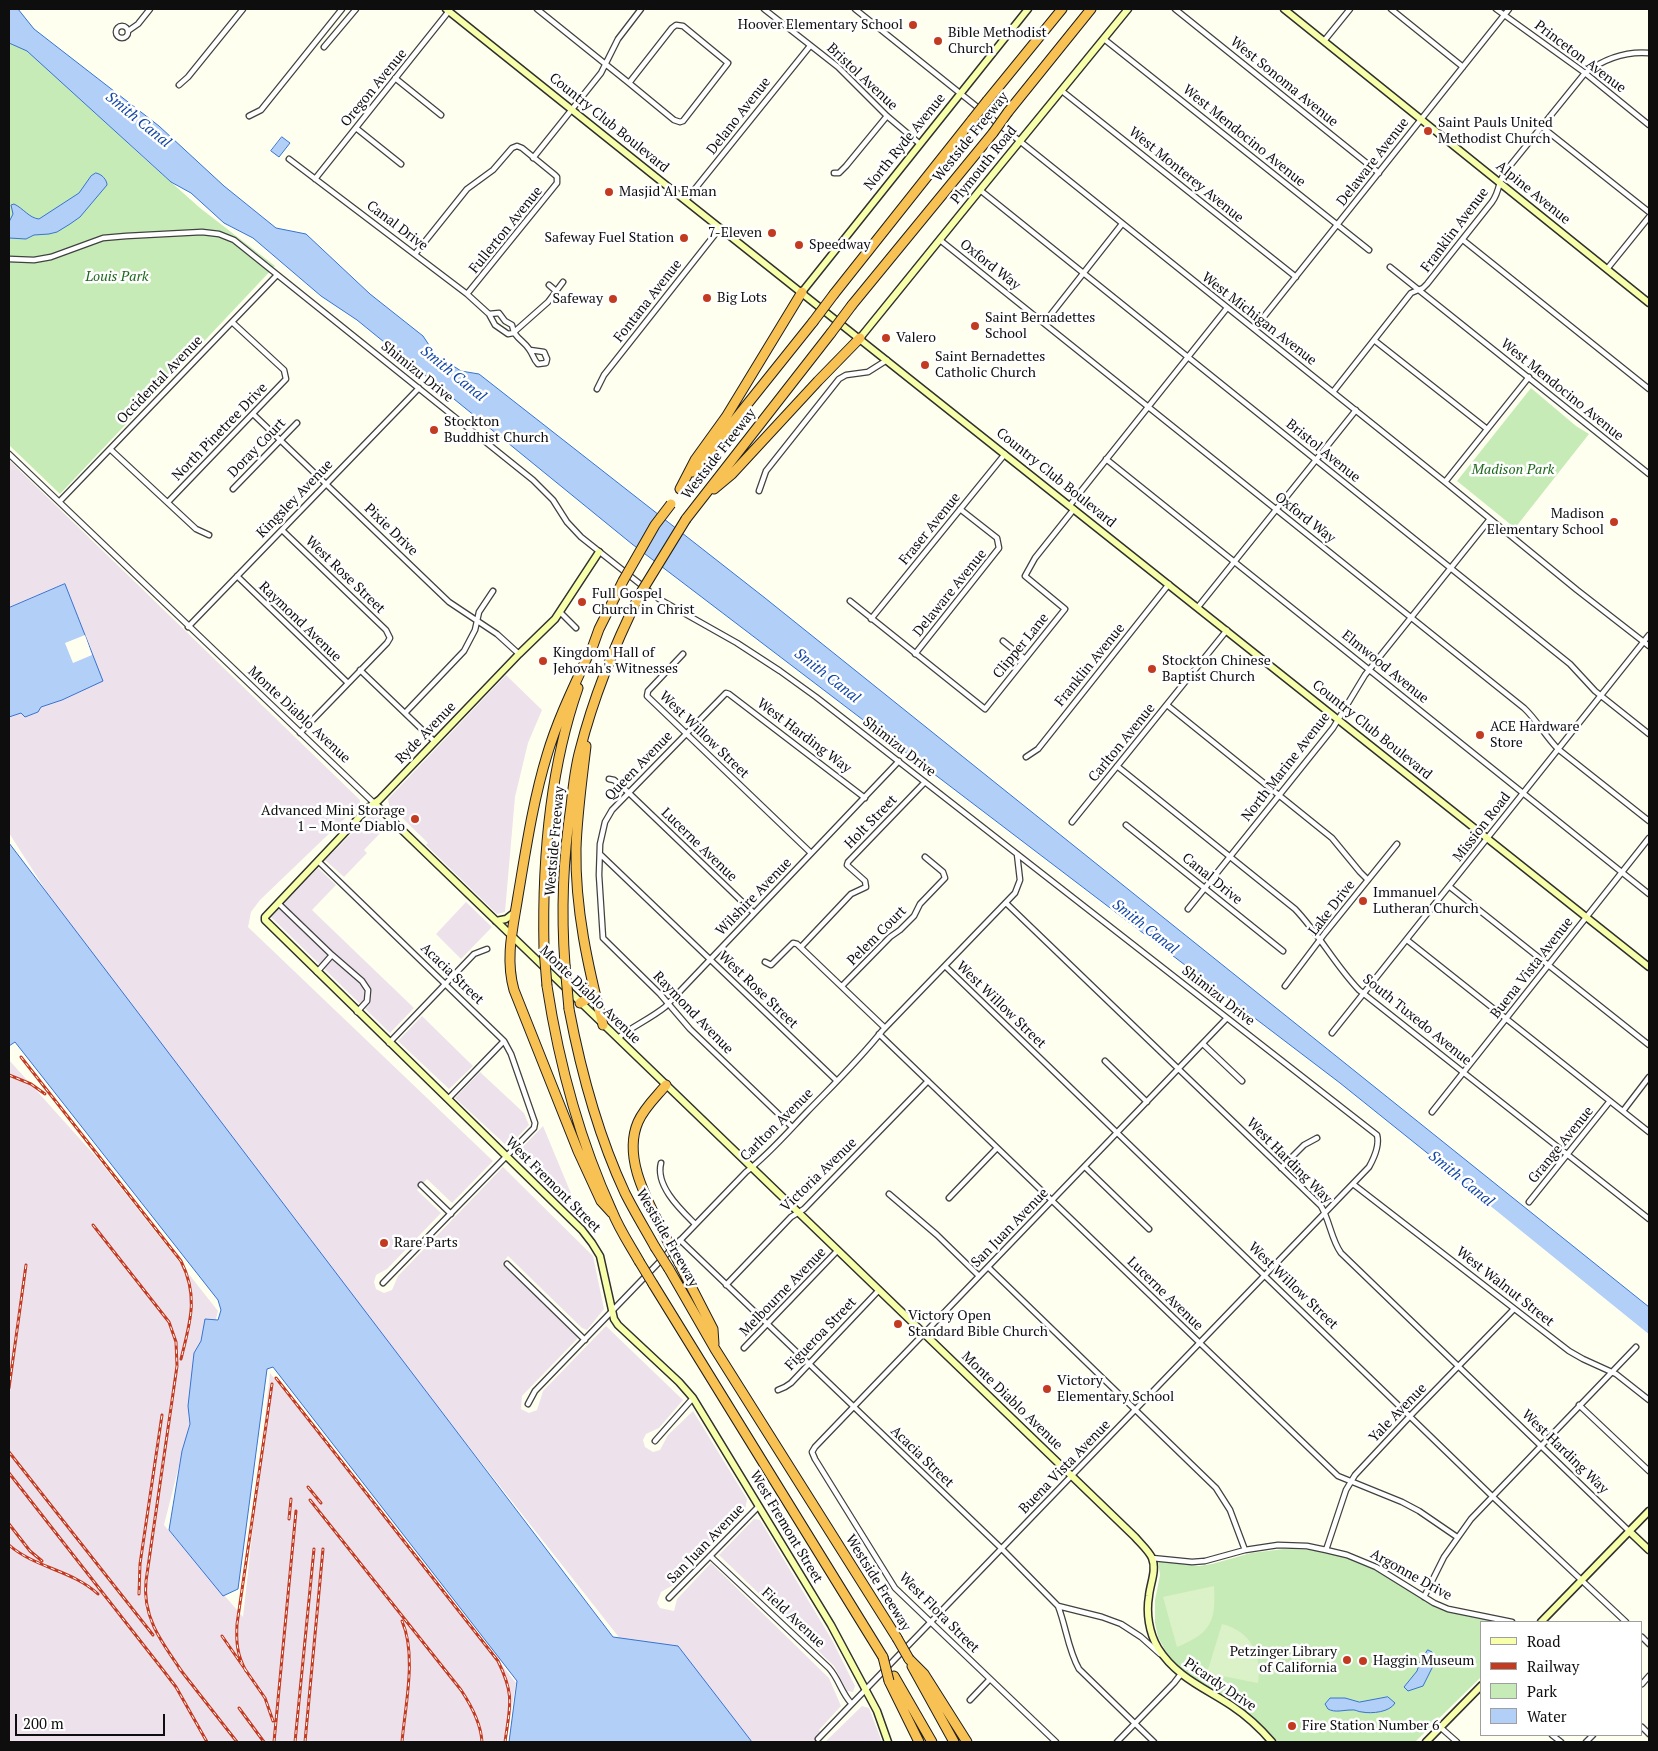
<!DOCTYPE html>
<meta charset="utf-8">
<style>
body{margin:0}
#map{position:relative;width:1658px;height:1751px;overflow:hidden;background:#ffffef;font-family:"PT Serif",serif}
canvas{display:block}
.frame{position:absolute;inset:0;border:10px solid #0e0e0e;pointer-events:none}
.legend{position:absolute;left:1480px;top:1621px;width:162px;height:115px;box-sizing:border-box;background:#fff;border:1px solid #9f9f9f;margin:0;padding:6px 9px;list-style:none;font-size:15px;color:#0e0e0e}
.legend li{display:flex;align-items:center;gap:10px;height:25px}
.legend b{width:25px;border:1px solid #9f9f9f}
.scale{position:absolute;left:15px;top:1714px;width:150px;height:22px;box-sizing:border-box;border:2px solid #0e0e0e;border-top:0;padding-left:6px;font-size:15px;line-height:18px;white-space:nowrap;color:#0e0e0e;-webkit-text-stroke:4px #fff;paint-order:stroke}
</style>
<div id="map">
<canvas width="1658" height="1751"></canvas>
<div class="frame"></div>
<ul class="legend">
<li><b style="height:6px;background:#f7ffaa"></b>Road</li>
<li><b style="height:6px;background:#c23b21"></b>Railway</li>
<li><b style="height:14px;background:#c7ebb7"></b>Park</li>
<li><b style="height:14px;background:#b2cff8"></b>Water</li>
</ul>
<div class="scale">200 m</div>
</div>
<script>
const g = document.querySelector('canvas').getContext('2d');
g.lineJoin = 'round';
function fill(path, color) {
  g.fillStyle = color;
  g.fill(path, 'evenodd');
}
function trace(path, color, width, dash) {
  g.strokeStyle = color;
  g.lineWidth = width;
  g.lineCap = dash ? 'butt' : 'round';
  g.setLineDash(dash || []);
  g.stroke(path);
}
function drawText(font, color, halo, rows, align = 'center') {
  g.font = font + ' "PT Serif",serif';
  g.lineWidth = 5;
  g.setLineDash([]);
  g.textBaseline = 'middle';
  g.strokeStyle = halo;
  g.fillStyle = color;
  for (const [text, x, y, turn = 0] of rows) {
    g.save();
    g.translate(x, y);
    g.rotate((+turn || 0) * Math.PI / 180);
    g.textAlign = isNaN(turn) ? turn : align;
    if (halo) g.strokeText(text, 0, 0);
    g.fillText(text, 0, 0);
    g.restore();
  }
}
const industrial = new Path2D(`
 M9,460L360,800V804L260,900L251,912L248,927L493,1161L452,1203L427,1179L417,1190L441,1213L387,1269L376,1275L374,1282L376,1289L384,1293L392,1290L398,1276L503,1167L593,1256L604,1309L587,1330L582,1328L508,1256L502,1264L578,1338L522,1396L521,1409L529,1413L537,1410L543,1391L606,1326L683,1400L659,1428L646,1434L643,1440L645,1447L653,1452L660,1450L668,1435L693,1411L747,1499L745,1511L675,1584L661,1592L657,1603L660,1608L674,1611L677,1599L711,1563L829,1678L841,1706L819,1730L823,1735L816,1742H730L625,1645L110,991L9,833Z
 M506,675L542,710L528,743L515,797L505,912L497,914L426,845L428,843L389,805L388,799Z
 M373,812L387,826L364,850L367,853L344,877L325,860Z
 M318,868L336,885L312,910L414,1008L390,1033L271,917Z
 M466,902L492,927L461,959L436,934Z
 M422,1016L473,1066L449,1089L398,1041Z
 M9,1060L98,1159L218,1311L164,1525L243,1617L270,1373L516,1683L506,1742H9Z
 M480,1072L524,1113L529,1125L508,1147L455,1098Z
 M543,1126L575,1203L586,1221L516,1154Z
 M754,1519L760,1520L832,1640L855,1686L853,1692L847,1691L834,1666L719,1555Z
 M862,1706L869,1708L882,1742H825Z`);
const green = new Path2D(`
 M9,40L25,47L144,158L200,208L275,266L60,494L9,445Z
 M1531,388L1576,426L1589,434L1515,528L1457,481Z
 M1284,1549C1314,1549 1344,1553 1371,1565C1400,1579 1425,1602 1455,1612C1469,1618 1486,1619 1500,1622H1482V1676L1415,1742H1275L1270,1736L1197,1685L1172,1663L1158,1637L1155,1623V1600L1160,1575L1158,1561L1199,1566L1212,1564L1251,1553Z`);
const pitch = new Path2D(`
 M1214,1586C1216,1622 1211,1633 1177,1647L1163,1597Z
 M1222,1624C1251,1631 1262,1655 1258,1683L1207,1673Z
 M1309,1717L1320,1729L1315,1734L1304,1722Z`);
const water = new Path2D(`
 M9,9H18L34,29L159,126L224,186L276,228L306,234L370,294L423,336L435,354L461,371L479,374L765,598L1649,1307V1331L1340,1083L632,544L357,320L321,296L253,238L224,223L191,193L171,182L27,51L9,43Z
 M282,137L290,143L279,157L271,151Z
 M96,173C102,174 107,180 107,185L80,217L70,224L57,232L49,234L34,235L26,239L9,238V222L13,214L11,205L14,204C23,208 29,218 39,219L79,193L91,176Z
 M65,584L103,681L62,700L41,707L38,712L25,717L21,713L9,717V608Z
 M9,843L613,1637L678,1646L752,1742H509L517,1681L273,1367L267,1369L238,1589L223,1596L169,1530L182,1451L190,1424L188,1406L194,1353L201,1341L205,1319L218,1320L221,1310L218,1300L15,1042L9,1046Z
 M1428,1650L1432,1652L1436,1660L1423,1686L1408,1691L1404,1687L1417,1671L1420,1662Z
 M1388,1697L1395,1703C1390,1712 1372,1714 1362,1712C1358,1712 1355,1709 1351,1710C1343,1710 1335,1713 1328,1709L1325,1704L1330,1698H1345L1359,1702Z`);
const pier = new Path2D(`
 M85,635L92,655L73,663L65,643Z`);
const canal = new Path2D(`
 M1434,1157L1649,1331`);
const street = new Path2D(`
 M537,9L629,83
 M764,9L838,67L887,116L920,144
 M855,9L1445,482L1577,590L1649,646
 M1175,9L1379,173
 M1391,9L1463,67
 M1496,9L1585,73L1649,125
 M676,25L683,26L728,63L683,121L680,122L674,120L629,83L672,28Z
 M116 32a6 6 0 1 1 12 0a6 6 0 1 1-12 0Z
 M128,31L138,24L150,9
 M1104,39L1369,250
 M1324,41L1350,9
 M324,47L356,9
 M395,78L441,115
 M179,85L188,77L243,9
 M1062,91L1296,277
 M249,116L261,110L342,9
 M1542,127L1649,212
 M356,128L401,164
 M533,158L601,73L618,39L641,9
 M289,159L467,294L489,314L495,325L508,334L513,333
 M834,173H839L846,166L887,116
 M315,179L449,11
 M980,190L1570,664L1595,691L1649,734
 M686,200L810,46
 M940,240L1524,708C1537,720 1545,736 1558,749L1649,821
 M1463,240L1649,389
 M415,254L467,189L493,170L512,148L517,146L522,148L555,175L557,177V183L467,294
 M9,259L34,260L51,257L103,238L126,236L202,232L219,234L234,240L533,480L553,500L567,522L581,537L659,599L737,643L780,671L816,697L1377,1135C1380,1146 1374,1158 1369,1167L818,1739
 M1390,267L1649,474
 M1607,269L1649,217
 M549,285L556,291
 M489,314L499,313L505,321L512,325C514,338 523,340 529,349C533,354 533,359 538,364L546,363L547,359L544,352L530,350
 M1045,322L1122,224
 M1254,329L1509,9
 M513,333L548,302L563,282
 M1374,340L1487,429
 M597,389L604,375L720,228
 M1333,392L1411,293L1423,288L1427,284L1492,202C1497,195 1498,190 1500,182C1502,176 1506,171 1509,167L1585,73C1604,59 1625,51 1649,53
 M253,414L449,602L497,634L519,654
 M110,449L196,529L209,535
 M9,454L374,803
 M1106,459L1649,894
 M1445,482L1529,377
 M233,489L297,423
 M759,491L766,471L839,379L846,375L868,372L887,360
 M60,501L277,275
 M168,502L286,379L284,370L232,322
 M1070,505L1227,308
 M282,530L386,630L390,638L387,643L300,733
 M237,576L348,683
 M850,601L985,709L1065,609L1025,576L1035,558L1074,509
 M1198,607L1356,410
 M560,612L576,628
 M871,619L1005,454
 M188,627L419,388
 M1003,641L1025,659
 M683,654L648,691L647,696L811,853
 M915,654L999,548L997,538L960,509
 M360,670L435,742
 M1167,705L1332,838L1360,872L1368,880
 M405,713L464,651L475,630L479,612L493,591
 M1026,757L1038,749L1169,584
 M1117,766L1295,909C1319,934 1335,965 1359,990L1649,1219
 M609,779L614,780L629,793L754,913
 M1072,822L1227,630
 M1126,825L1283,951
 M600,854L837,1081
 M318,861L504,1041L511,1054L535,1123L534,1128L530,1132L383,1283
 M1450,887L1649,1045
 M278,903L332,955L317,972
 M1006,903L1321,1206C1330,1221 1331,1239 1341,1253L1629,1531
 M1188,909L1333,728L1365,675L1490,519
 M1407,940L1649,1132
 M801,947L851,894L866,887L865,881L847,865L848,862L925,782
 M332,955L362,981L368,990L367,1001L357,1012
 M765,962L771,965L793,943L797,944L885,1028
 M945,966L1492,1496L1626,1622
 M842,986L890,937L900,930L914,916L920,904L945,878L943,872L925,857
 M1285,986L1325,933L1397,844
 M1332,1033L1649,635
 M879,1034L1338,1476L1402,1502L1419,1511L1457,1537
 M618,1038C633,1026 650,1019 665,1007L899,761
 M389,1043L474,954L487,949
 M1203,1044L1242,1081
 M1105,1061L1147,1102
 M448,1099L504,1041
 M1623,1111L1649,1077
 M1432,1112L1649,838
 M792,1127L690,1029L660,994L603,938L599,875L600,844L605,822L612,810L726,693L729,694L865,798
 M661,1163C655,1186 681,1210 695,1224
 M1085,1167L1149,1229
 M1281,1168L1304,1145L1317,1138
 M1353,1184L1569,1351L1583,1359L1616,1374L1649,1400
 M421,1185L451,1214
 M889,1194L937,1235L979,1276
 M949,1198L997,1148
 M1529,1202L1610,1101
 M680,1240L1001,1548L1058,1606L1102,1617L1121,1624L1141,1637L1160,1654
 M507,1264L585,1340
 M988,1267L1216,1488L1230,1510L1245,1550
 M726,1285L791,1217L804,1209L928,1081
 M744,1348L837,1251
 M778,1390L785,1387L791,1383L879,1290
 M528,1404L535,1391L746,1172C768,1155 787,1133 806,1113C832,1086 859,1060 882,1031L1015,893L1020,880L1017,854
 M1579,1405L1649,1471
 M655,1441L693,1398
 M1326,1550L1346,1490L1355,1475L1411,1415L1514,1309
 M710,1556L829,1668C839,1679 841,1692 851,1703
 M1152,1558L1192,1562L1205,1561L1245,1550L1278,1545L1307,1546L1326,1550L1347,1555L1376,1567L1434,1603L1448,1609L1512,1622
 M1424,1597L1444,1557L1471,1519L1636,1347
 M669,1598L759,1506
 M1058,1606C1066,1626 1068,1650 1079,1669L1154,1742
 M1642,1637L1649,1644
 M1642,1684L1649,1676
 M970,1700L990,1679
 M1440,1727L1457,1742
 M1642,1727L1649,1734
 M1552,1735L1561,1742
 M1056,1742L895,1588L815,1459L812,1452L815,1447L1227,1018
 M1117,1742L1174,1683L1181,1674
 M1586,1742L1593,1735`);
const secondary = new Path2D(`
 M446,9L652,174L1649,967
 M1284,9L1649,303
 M802,292L1028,9
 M860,338L980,190L1128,9
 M599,552L555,619L519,654L379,800L368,808L265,917V920L582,1230L592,1243L600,1256L614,1319L618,1325L679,1382L693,1398L831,1625L877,1711L888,1742
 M374,803L1135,1537C1140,1543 1149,1551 1152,1558C1157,1570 1150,1584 1149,1596C1146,1613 1149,1633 1158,1648C1176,1677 1205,1688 1232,1706C1247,1716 1260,1728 1272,1742
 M496,921L506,919L515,912
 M1629,1531L1649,1550
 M1541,1622L1649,1511
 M1426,1742L1482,1685`);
const highway = new Path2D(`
 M987,101L1062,9
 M1008,112L1091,9
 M834,294L972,120
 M852,305L993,133
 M693,472L813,322
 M680,489L695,460L726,417L802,292
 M714,489L732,474L818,381L860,338
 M686,519L831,333
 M591,649C575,684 558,718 547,755C533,801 526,849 518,896C513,928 505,958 514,990L578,1151L601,1201L612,1213
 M590,654L599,629L623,581
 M586,746C582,780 577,815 576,849C575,909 588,967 603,1025
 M544,949C542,861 549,771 578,688
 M565,965C561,912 563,859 571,806C573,787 575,768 580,750C594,695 615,644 640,594
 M547,986C559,1064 579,1139 612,1211C619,1229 630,1245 639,1261
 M580,1003L587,999L593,988
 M569,1009C581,1072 598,1135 625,1193C634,1211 645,1229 655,1247
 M665,1236C649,1203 622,1159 638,1122C644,1108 656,1097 666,1085
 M677,1259L713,1329L714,1344
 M669,1269L715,1349L897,1638
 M653,1284L883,1657
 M909,1659L924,1674L967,1742
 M912,1666L954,1742
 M894,1676L932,1742
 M889,1681L919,1742`);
const rail = new Path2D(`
 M21,1057L181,1261C199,1297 190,1322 181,1359
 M9,1075L31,1084L45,1094
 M93,1225L169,1322L176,1342L177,1366L146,1581C142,1618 163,1644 183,1673
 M276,1378L498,1661C515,1696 510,1705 505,1742
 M9,1388L26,1265
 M9,1452L153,1635
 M9,1473L163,1670L176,1687L207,1742
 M308,1487L321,1503
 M310,1500L461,1690C471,1705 481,1724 482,1742
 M289,1519L291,1499
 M9,1524L30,1551L42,1561
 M9,1545C35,1568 72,1570 98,1594
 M139,1594L140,1564L162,1415
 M222,1636L265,1698L273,1721
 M179,1668L237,1742
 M246,1671C237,1655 236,1642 237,1624L272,1384
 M239,1708L264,1742
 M274,1742L296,1511
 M295,1742L314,1549
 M305,1742L323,1549
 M402,1742C405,1706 417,1655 402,1621`);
const highwayBridge = new Path2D(`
 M972,120L987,101
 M993,133L1008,112
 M813,322L834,294
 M831,333L852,305
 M623,581L655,525L671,504
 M640,594L686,519
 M544,949L547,986
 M565,965L569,1009
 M665,1236L677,1259
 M655,1247L669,1269
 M639,1261L653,1284
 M897,1638L909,1659
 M883,1657L889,1681`);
const markers = [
 [913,25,5,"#c23b21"],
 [938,41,5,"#c23b21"],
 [1428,131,5,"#c23b21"],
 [609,192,5,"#c23b21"],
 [772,233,5,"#c23b21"],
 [684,238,5,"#c23b21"],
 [799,245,5,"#c23b21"],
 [707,298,5,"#c23b21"],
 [613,299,5,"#c23b21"],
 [975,326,5,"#c23b21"],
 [886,338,5,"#c23b21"],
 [925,365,5,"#c23b21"],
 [434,430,5,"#c23b21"],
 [1614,522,5,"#c23b21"],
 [582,602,5,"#c23b21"],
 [543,661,5,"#c23b21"],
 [1152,669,5,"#c23b21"],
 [1480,735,5,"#c23b21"],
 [415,819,5,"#c23b21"],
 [1363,901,5,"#c23b21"],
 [384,1243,5,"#c23b21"],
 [898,1324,5,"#c23b21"],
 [1047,1389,5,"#c23b21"],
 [1347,1660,5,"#c23b21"],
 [1363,1661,5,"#c23b21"],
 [1292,1726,5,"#c23b21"]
];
const poiNames = [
 ["Hoover Elementary School",903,25,"right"],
 ["Bible Methodist",948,33],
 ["Church",948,49],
 ["Saint Pauls United",1438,123],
 ["Methodist Church",1438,139],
 ["Masjid Al Eman",619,192],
 ["7-Eleven",762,233,"right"],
 ["Safeway Fuel Station",674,238,"right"],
 ["Speedway",809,245],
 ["Big Lots",717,298],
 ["Safeway",603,299,"right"],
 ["Saint Bernadettes",985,318],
 ["School",985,334],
 ["Valero",896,338],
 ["Saint Bernadettes",935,357],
 ["Catholic Church",935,373],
 ["Stockton",444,422],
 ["Buddhist Church",444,438],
 ["Madison",1604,514,"right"],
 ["Elementary School",1604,530,"right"],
 ["Full Gospel",592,594],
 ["Church in Christ",592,610],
 ["Kingdom Hall of",553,653],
 ["Jehovah's Witnesses",553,669],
 ["Stockton Chinese",1162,661],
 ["Baptist Church",1162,677],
 ["ACE Hardware",1490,727],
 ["Store",1490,743],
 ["Advanced Mini Storage",405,811,"right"],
 ["1 – Monte Diablo",405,827,"right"],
 ["Immanuel",1373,893],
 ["Lutheran Church",1373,909],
 ["Rare Parts",394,1243],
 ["Victory Open",908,1316],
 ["Standard Bible Church",908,1332],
 ["Victory",1057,1381],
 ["Elementary School",1057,1397],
 ["Petzinger Library",1337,1652,"right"],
 ["of California",1337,1668,"right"],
 ["Haggin Museum",1373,1661],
 ["Fire Station Number 6",1302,1726]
];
const streetNames = [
 ["Princeton Avenue",1580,57,37],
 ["Bristol Avenue",862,77,43],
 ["West Sonoma Avenue",1284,82,39],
 ["Oregon Avenue",374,88,-51],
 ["Delano Avenue",739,116,-52],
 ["Country Club Boulevard",609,123,39],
 ["West Mendocino Avenue",1244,136,39],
 ["Westside Freeway",971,137,-51],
 ["North Ryde Avenue",905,142,-51],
 ["Delaware Avenue",1373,162,-52],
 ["Plymouth Road",984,165,-51],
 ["West Monterey Avenue",1186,175,39],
 ["Alpine Avenue",1533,193,39],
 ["Canal Drive",397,226,37],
 ["Fullerton Avenue",506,230,-51],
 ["Franklin Avenue",1455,230,-53],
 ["Oxford Way",990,265,38],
 ["Fontana Avenue",648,301,-52],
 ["West Michigan Avenue",1259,319,38],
 ["Shimizu Drive",417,372,39],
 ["Occidental Avenue",160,380,-46],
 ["West Mendocino Avenue",1562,390,39],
 ["North Pinetree Drive",220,432,-46],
 ["Doray Court",257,448,-46],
 ["Bristol Avenue",1323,451,39],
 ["Westside Freeway",719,454,-52],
 ["Country Club Boulevard",1056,478,39],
 ["Kingsley Avenue",295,499,-46],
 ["Oxford Way",1305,518,38],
 ["Fraser Avenue",930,529,-51],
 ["Pixie Drive",391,530,44],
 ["West Rose Street",345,575,44],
 ["Delaware Avenue",950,593,-51],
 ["Raymond Avenue",300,622,44],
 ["Clipper Lane",1021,646,-51],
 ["Franklin Avenue",1090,665,-51],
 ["Elmwood Avenue",1385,667,39],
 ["Monte Diablo Avenue",299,715,43],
 ["Country Club Boulevard",1372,730,39],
 ["Ryde Avenue",426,733,-46],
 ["West Willow Street",704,735,44],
 ["West Harding Way",804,736,37],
 ["Carlton Avenue",1122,743,-51],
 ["Shimizu Drive",899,747,38],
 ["Queen Avenue",639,766,-46],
 ["North Marine Avenue",1286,767,-52],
 ["Holt Street",871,822,-46],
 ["Mission Road",1482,827,-52],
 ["Westside Freeway",555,841,-85],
 ["Lucerne Avenue",699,845,44],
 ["Canal Drive",1212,879,39],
 ["Wilshire Avenue",754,897,-46],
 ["Lake Drive",1332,908,-52],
 ["Pelem Court",877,936,-45],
 ["Buena Vista Avenue",1532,968,-52],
 ["Acacia Street",452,974,44],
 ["West Rose Street",758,990,44],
 ["Monte Diablo Avenue",590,995,44],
 ["Shimizu Drive",1218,996,38],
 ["West Willow Street",1001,1005,44],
 ["Raymond Avenue",693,1013,46],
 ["South Tuxedo Avenue",1417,1020,39],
 ["Carlton Avenue",777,1125,-45],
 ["Grange Avenue",1561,1145,-51],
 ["West Harding Way",1289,1161,45],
 ["Victoria Avenue",819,1175,-44],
 ["West Fremont Street",553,1185,45],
 ["San Juan Avenue",1010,1228,-46],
 ["Westside Freeway",667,1238,60],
 ["West Willow Street",1293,1286,44],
 ["West Walnut Street",1505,1287,38],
 ["Melbourne Avenue",783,1292,-46],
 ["Lucerne Avenue",1165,1294,44],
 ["Figueroa Street",821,1334,-46],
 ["Monte Diablo Avenue",1012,1401,44],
 ["Yale Avenue",1398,1413,-46],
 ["West Harding Way",1565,1452,44],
 ["Acacia Street",922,1457,44],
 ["Buena Vista Avenue",1065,1467,-46],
 ["West Fremont Street",786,1527,59],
 ["San Juan Avenue",706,1544,-46],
 ["Argonne Drive",1411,1575,29],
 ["Westside Freeway",878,1583,58],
 ["West Flora Street",939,1613,45],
 ["Field Avenue",793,1618,43],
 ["Picardy Drive",1220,1685,34]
];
const parkNames = [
 ["Louis Park",117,277],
 ["Madison Park",1513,470]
];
const waterNames = [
 ["Smith Canal",138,120,39],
 ["Smith Canal",453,374,39],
 ["Smith Canal",827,676,38],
 ["Smith Canal",1145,927,38],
 ["Smith Canal",1461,1179,39]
];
fill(industrial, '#ede2ec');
fill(green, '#c7ebb7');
fill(pitch, '#dbf2c9');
fill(water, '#b2cff8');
trace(water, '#3774d1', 1);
fill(pier, '#ffffef');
trace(canal, '#b2cff8', 5);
trace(street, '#414141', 7);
trace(secondary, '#303030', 9);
trace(highway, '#1f1f1f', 11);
trace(street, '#fff', 4.5);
trace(secondary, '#f7ffaa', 6);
trace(highway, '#f8c154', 9);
trace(rail, '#c23b21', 3);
trace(rail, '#fff', 1, [4]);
trace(highwayBridge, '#1f1f1f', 11, []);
trace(highwayBridge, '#f8c154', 9);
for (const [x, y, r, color] of markers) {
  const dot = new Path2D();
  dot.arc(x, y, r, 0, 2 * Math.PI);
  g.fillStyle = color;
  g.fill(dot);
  trace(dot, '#fff', 2);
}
drawText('14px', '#0e0e0e', '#fff', poiNames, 'left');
drawText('14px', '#0e0e0e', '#fff', streetNames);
drawText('italic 14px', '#1c681c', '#fff', parkNames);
drawText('italic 15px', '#1347a4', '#fff', waterNames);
</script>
